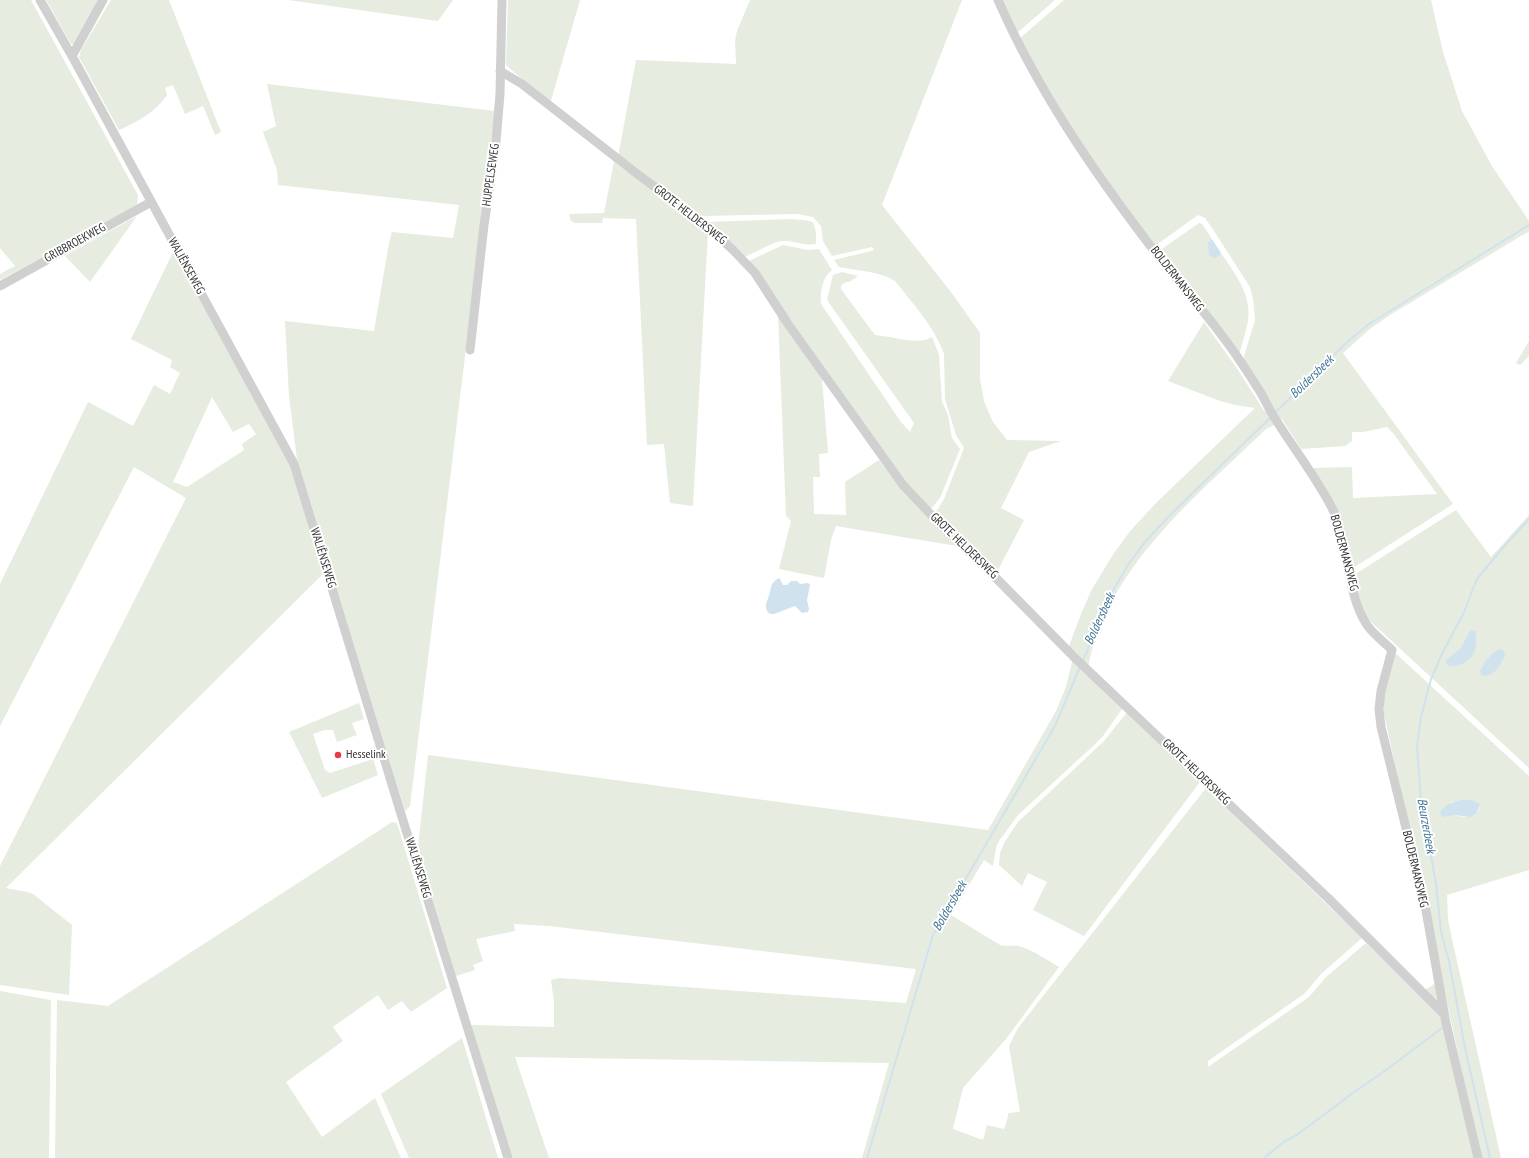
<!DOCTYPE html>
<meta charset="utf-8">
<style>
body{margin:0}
canvas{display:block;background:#fff}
</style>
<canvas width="1529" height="1158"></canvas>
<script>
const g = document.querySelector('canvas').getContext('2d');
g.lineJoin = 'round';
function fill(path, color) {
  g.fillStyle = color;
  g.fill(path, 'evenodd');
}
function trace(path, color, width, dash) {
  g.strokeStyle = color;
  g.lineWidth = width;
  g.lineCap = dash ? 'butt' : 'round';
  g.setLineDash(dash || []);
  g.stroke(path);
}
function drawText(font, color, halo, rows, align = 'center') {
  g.font = font + ' "PT Sans Narrow",sans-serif';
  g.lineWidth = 4;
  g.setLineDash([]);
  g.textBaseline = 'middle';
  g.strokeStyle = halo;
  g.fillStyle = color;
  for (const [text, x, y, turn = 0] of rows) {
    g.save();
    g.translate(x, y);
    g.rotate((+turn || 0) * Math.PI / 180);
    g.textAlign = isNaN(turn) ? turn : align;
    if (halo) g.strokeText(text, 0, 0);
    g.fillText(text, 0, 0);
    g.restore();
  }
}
const green = new Path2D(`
 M0,0H31L138,195L137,205L134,207L0,280V274L15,266L0,248Z
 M46,0H99L74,44H71Z
 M111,0H169L221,132L215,135L203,106L185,114L173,85L165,88L167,95C156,112 137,122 119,130L79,57L81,50Z
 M288,0H453L438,21Z
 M508,0H580L550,104L506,65Z
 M750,0H962L882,205L951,292L980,333V379L984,401L993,422L1007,440L1061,441L1029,452L1001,508L1024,520L996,574L933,513L938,509L944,499L964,448L956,435L945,399L944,354C934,326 913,304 895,281C882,272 855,270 839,267L834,260L871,251L874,250L872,247L832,256L823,241L821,226L813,217L797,214L701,216L618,157L636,60L736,64L735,41L737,31Z
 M1000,0H1055L1017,33Z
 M1064,0H1431L1443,52L1462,111L1492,166L1529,221V232L1526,233L1390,315L1371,328L1343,353L1453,504L1353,568L1313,468L1352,467L1353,498L1437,494L1393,433L1387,427L1363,432H1352V441L1345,446L1301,449L1282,419L1279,420L1243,360L1255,320L1253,298L1250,287L1210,225L1205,218L1198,215L1155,246L1110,185L1052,100L1019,39Z
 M267,84L495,111L410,806L405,811L297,459L289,396L285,321L374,331L389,243L392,232L453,238L459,205L278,185L277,170L263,132L276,126Z
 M614,162L708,231L693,506L670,503L664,444L647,445L636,219L603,218L602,223H575L571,221L569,214L604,213Z
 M137,216L90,282L65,256Z
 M789,219L804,220L813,222L816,232V244C804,246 794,240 782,241C772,242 755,253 744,257L707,222Z
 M1199,223L1202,224L1212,239L1208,242L1218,257L1221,253C1235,274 1252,294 1248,321C1246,332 1242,344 1239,355L1159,251Z
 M783,245L808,250L819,249L832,270C822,277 820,292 821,304L901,422L910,432L914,423L827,300L833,275L842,272L858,276L851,281L844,283L841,286V289L875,335C891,336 917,346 932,337L939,355L942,402L948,415L952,438L960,449L940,498L930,510L911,489L887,459L749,261Z
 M173,252L290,465L323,574L6,888L27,892L33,894L72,925L69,995L0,985V866L186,498L134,467L0,726V584L88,402L133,426L154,385L170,394L180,373L170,367L172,360L131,339ZM212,397L233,432L249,424L256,434L242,444L244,450L187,487L173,482Z
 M778,315L822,379L828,453L819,454L820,477H813L814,514L846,515L845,482L879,460L899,485L957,546L836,526L831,540L824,578L779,569L791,521L786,516Z
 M1204,322L1238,370L1261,406L1264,411L1267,409L1276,424L1266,429C1196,497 1107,567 1088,668L1077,657L1078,654L1069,646L1081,614L1092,589L1114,553L1131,530L1156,503L1255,408L1235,405L1220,401L1168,381Z
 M1529,341V356L1520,365L1516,363Z
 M1456,510L1491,557L1529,515V768L1368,619L1360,604L1354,575ZM1468,634L1476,642L1474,652L1446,660L1461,649ZM1489,657L1503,659L1497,668H1481Z
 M1392,650L1529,776V870L1447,895L1448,920L1454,948L1501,1158H1481L1384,714V700ZM1460,800L1480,806L1476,814C1465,820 1453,815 1442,810L1452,802Z
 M1073,658L1123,706L1122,709L1103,736L1093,746L1018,815L999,841L996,848L993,866L984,860L951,915L1000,945C1006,947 1013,945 1019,946C1033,950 1047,960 1059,967L1006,1039L963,1088L953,1129L983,1140L987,1125L1004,1129L1008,1117V1113L1020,1112L1009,1046L1018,1028L1206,788L1362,938L1322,973L1304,994L1208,1061V1067L1309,997L1326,977L1366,943L1440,1015L1474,1158H862L889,1063L515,1057L549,1158H512L471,1025L554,1027V1002L551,980L559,978L906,1003L916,969L549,926L514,924L515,931L476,939L483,961L473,965L475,970L456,976L435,910L418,847L428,755L988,830L1056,711L1066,687Z
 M359,703L364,719L352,723L357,735L337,742L333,730H325L313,734L325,770L330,773L373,759L378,775L322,798L289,732Z
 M1128,711L1200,782L1084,936L1033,910L1047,882L1028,873L1022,886L999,865L1000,853L1004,843L1018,822L1104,741Z
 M392,822L397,823L447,988L411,1012L402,1001L388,1010L378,995L333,1027L343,1041L286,1082L322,1137L375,1098L401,1158H55L57,1000L108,1006Z
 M1436,983L1441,1008L1423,991Z
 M0,991L51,1000L49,1158H0Z
 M462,1038L498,1158H409L381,1094Z`);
const water = new Path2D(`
 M1212,239L1221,253L1218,257L1214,258L1209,255L1208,242Z
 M779,578L780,579L783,585H787L791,581H797L800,584L808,583L810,585L807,600L809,609L808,612L802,613L795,606L774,614H770C762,607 768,601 770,592C771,586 772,582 779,578Z
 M1471,630L1475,631C1480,651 1470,667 1449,666L1446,663V660L1461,648L1468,634Z
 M1500,649L1504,651L1505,655C1501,665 1494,677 1482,676L1480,672C1483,662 1491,653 1500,649Z
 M1460,800H1471L1479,803L1480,805L1476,814L1470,817L1454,815L1442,817L1440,813C1444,805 1452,802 1460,800Z`);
const stream = new Path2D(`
 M1275,413L1346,343L1369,324L1529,225
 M1083,661L1106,603L1128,565L1144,543L1170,515L1270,418
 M867,1158L933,935L1055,726L1080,667
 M1264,1158L1285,1141L1295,1136L1340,1103L1347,1097L1386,1070L1442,1028
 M1490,1158L1465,1048L1449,961L1441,932L1436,884L1421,801L1417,747L1421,717L1431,679L1442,654L1464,612L1477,579L1501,550L1529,519`);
const minor = new Path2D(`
 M40,0L72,56L294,464L401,814L508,1158
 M998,0C1037,89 1093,171 1152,248C1173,276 1196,302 1217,329C1232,348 1246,369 1259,390C1265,399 1269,410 1276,420C1294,449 1316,477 1332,508C1350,543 1345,592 1367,625C1373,634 1384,642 1392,650L1381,691L1379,709L1381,727L1425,905L1446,1023L1478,1158
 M72,56L103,0
 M500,71L522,84L636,173L707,226L733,250L755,273L788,324L903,485L936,520L995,577L1076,659L1328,898L1444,1014
 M0,286L151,202
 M470,350L484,225L495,153L500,94L502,0`);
const markers = [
 [338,755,4,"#e63946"]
];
const streetNames = [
 ["HUPPELSEWEG",491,175,-82],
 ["GROTE HELDERSWEG",690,215,38],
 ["GRIBBROEKWEG",75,243,-29],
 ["WALIËNSEWEG",186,266,61],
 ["BOLDERMANSWEG",1177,279,52],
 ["GROTE HELDERSWEG",964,546,44],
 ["BOLDERMANSWEG",1344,553,75],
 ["WALIËNSEWEG",323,558,73],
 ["GROTE HELDERSWEG",1196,772,44],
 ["WALIËNSEWEG",418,868,73],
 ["BOLDERMANSWEG",1415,869,77]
];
const poiNames = [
 ["Hesselink",346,755]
];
const waterNames = [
 ["Boldersbeek",1312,377,-44],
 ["Boldersbeek",1100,619,-65],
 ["Beurzerbeek",1426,826,80],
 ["Boldersbeek",950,906,-60]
];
fill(green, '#e6ecdf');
fill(water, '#cfe2ee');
trace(stream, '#cfe2ee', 2);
trace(minor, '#d0d0d0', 9);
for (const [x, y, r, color] of markers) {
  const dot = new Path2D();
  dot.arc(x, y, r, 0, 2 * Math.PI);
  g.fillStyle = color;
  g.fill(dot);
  trace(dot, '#fff', 1.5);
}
drawText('12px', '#333', '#fff', streetNames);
drawText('12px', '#333', '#fff', poiNames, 'left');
drawText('italic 13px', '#3f7597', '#fff', waterNames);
</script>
